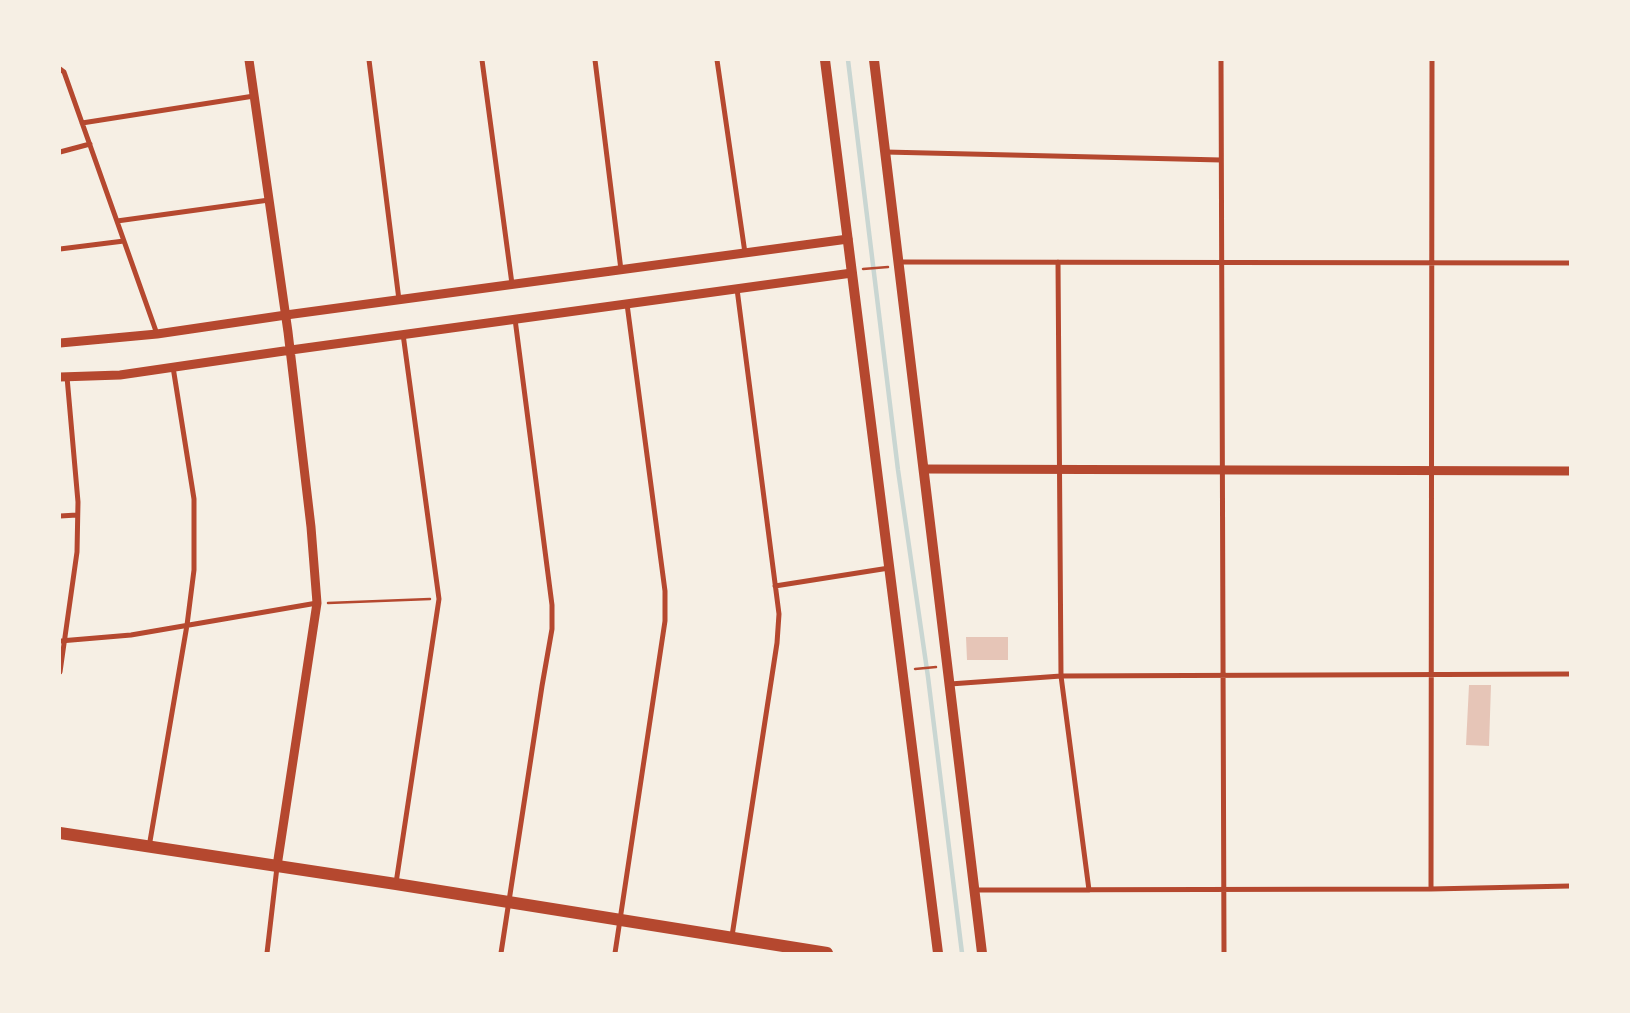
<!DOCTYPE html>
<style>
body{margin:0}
#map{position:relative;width:1630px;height:1013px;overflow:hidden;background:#f6efe4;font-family:Poppins,sans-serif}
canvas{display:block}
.frame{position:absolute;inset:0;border:61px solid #f6efe4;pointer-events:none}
</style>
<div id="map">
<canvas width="1630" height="1013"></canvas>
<div class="frame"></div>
</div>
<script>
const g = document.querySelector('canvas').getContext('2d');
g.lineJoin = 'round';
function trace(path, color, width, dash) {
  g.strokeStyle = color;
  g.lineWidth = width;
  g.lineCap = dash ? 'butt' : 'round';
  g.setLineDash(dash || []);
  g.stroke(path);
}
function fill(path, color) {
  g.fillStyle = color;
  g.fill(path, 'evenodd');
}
const stream = new Path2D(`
 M848,60L898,470L928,677L962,953`);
const building = new Path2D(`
 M966,637H1008V660H967Z
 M1469,685H1491L1489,746L1466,745Z`);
const path = new Path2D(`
 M863,269L888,267
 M328,603L430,599
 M915,669L936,667`);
const minor = new Path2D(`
 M369,60L399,300
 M482,60L512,284
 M595,60L621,270
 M717,60L745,253
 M1221,60L1224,953
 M60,69L64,72L157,334
 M82,123L254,96
 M60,152L90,144
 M885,152L1221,160
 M117,221L269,200
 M60,249L124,241
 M898,262L1570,263
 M1058,262L1061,676L1089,890
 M60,516L77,515
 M775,586L889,568
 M60,641L131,635L317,603
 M60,672L77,552L78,502L67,377
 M950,684L1061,676L1570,674
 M149,847L187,625L194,570V499L173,367
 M396,883L439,599L403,334
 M1431,889L1432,60
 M974,890L1431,889L1570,886
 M732,936L777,643L779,614L737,289
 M267,953L277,867
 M501,953L542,686L552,629V605L515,319
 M615,953L665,621V591L627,304`);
const tertiary = new Path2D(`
 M249,60L288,332L311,527L317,603L277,866
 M60,343L157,334L286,315L848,239
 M60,377L120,375L291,350L852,273
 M924,469L1570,471`);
const secondary = new Path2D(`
 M825,60L938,953
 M874,60L982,953`);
const primary = new Path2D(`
 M60,833L396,884L827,953`);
trace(stream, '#c9d6d2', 4.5);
fill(building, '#e6c5b7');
trace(path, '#b5482f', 2.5);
trace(minor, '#b5482f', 5);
trace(tertiary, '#b5482f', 9);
trace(secondary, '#b5482f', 10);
trace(primary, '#b5482f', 12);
</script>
